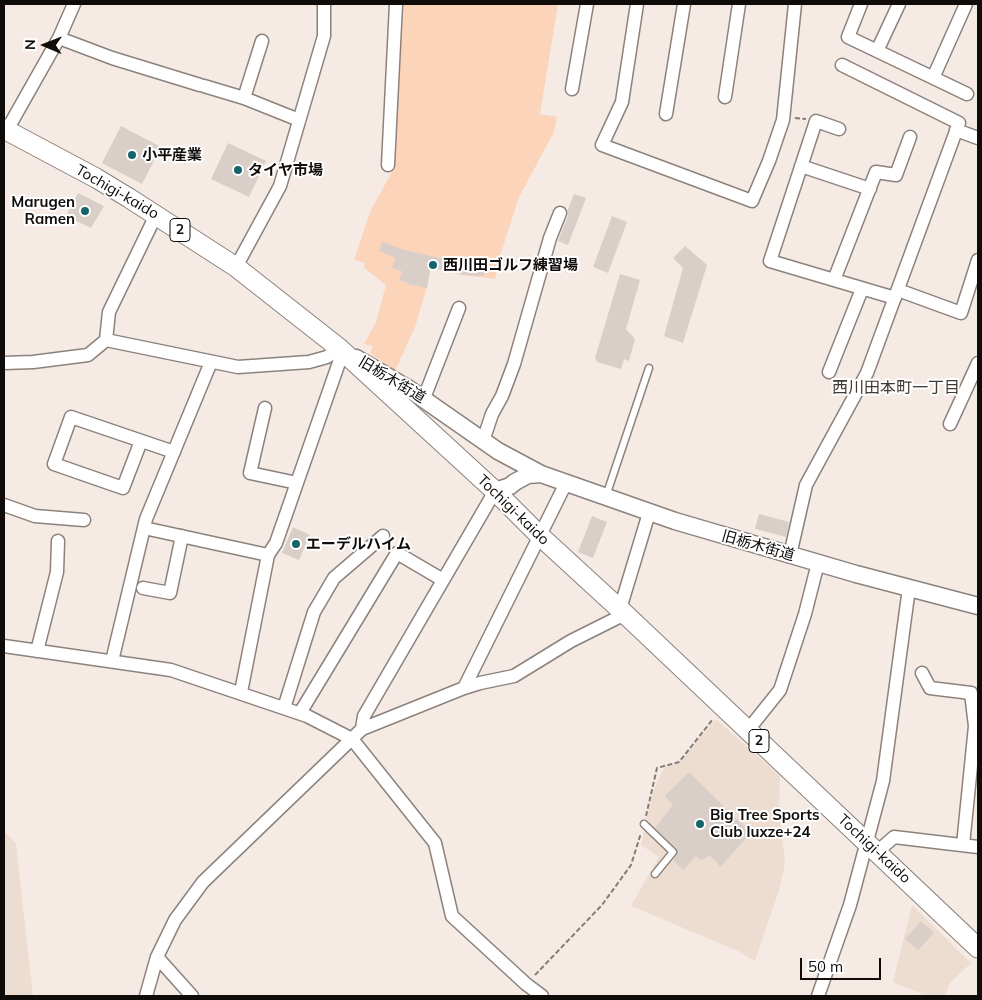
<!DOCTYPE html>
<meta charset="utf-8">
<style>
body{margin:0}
#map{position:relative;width:982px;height:1000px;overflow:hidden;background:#f5eae4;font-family:Mulish,sans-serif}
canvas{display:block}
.frame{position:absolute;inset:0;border:5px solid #0f0c0a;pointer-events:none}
.north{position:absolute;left:20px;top:20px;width:50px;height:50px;-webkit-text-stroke:4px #fff;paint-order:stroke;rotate:271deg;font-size:14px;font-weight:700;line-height:20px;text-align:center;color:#0f0c0a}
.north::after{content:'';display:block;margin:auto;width:18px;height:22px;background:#0f0c0a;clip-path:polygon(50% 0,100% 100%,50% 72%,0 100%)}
.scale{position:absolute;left:800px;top:958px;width:81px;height:22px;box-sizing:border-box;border:2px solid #0f0c0a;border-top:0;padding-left:6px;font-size:15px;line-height:18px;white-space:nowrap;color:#0f0c0a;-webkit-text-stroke:4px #fff;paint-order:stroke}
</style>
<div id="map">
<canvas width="982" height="1000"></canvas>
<div class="frame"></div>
<div class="north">N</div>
<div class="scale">50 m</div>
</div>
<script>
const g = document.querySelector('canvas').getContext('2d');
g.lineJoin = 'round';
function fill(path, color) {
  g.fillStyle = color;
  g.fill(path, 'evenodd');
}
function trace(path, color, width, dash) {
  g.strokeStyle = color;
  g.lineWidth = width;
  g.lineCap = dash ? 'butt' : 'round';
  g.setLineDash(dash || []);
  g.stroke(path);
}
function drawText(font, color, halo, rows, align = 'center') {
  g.font = font + ' Mulish,"Noto Sans JP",sans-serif';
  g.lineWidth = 4;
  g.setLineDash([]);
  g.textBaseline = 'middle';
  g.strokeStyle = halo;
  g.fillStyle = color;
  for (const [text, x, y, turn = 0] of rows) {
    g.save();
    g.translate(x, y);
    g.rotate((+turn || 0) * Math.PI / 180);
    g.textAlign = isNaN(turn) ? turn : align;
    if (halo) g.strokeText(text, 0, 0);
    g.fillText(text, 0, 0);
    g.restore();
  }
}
const built = new Path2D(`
 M716,719L780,776L779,802L785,863L780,887L755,961L738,951L631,906L659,857L641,845L653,791L665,766L679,762Z
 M4,831L16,844L33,996H4Z
 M912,905L971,963L950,983L945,996H921L922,994L893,982Z`);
const green = new Path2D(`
 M400,4H558L540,114L557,117L554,132L519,197L499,259L495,279L463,275L429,267L427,287L415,327L395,371L370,353L373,346L364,344L376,322L386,285L364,268L365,263L354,260L370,212L392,172L402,23Z`);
const building = new Path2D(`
 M121,126L161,147L142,184L102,163Z
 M228,143L266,161L249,197L211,179Z
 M78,193L104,206L91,228L66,216Z
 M574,194L586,198L568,245L558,241L568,216V210Z
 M612,216L627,222L608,273L593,267Z
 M382,241L401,249L464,264L484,266V276L463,275L431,267L427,288L407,284V282L399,281L402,271L392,268L395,258L379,251Z
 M685,246L707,265L683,343L664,336L683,268L673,258Z
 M620,274L640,280L626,329L635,339L629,361L624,359L621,369L597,362L595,358Z
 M759,514L789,522L786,537L755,529Z
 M592,516L607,522L593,558L578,552Z
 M293,527L310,535L299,560L282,553Z
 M689,772L751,833L720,867L717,862L710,856L701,860L696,856L683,870L673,860L678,853L677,849L655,828L673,805L665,796Z
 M921,921L934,933L918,950L905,939Z`);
const path = new Path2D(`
 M795,118L806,119
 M646,816L657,768L679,762L713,719
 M535,975L602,905L631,865L641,833`);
const lane = new Path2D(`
 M606,496L649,368
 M644,824L673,852L655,874`);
const street = new Path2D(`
 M637,4L622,102L602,145L752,201L769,161L783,120L795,4
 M861,4L848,37L967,94
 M59,38L112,58L200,85
 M877,51L899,4
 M933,78L966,4
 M204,86L244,98L299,120
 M572,89L587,4
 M725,97L739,4
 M244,98L262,41
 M666,114L684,4
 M839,129L816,121L770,261L895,298
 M7,130L59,38L74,4
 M956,130L978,138
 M388,165L396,4
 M801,166L870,189
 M236,267L280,186L324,36V4
 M834,280L876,172L896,175L910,137
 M898,290L961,313L978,260
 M106,340L109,312L156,215
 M4,363L33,362L88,355L106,340L238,367L309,362L327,357L339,348
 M829,372L862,289
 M424,398L459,308
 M265,408L250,473L297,483
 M950,424L978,363
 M141,441L123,488L54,464L71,417L174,452
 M483,441L492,414L502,396L514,364L550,238L560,213
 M4,505L35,516L84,520
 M144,528L268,555
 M790,555L806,485L867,373L959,123L842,65
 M143,588L170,593L182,536
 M620,609L649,513
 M4,646L171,670L307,716L352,739L435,843L452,916L526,984L542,996
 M37,651L57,572L58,541
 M112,661L146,519L211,362
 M922,673L930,688L971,693L975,726L963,845
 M464,688L566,483
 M241,692L268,555L276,543L343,351
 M284,708L314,612L334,578L383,536
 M300,713L397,553L443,580
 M362,729L464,688L480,683L514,676L571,641L625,614
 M748,730L780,690L805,614L818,563
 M877,852L894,837L978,847
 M157,957L192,996
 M146,996L157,957L175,920L203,882L362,729L364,716L495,491
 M818,996L850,905L883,781L909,588`);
const secondary = new Path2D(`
 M356,358L409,389L498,451L541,474L675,521L856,574L978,606
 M495,491L510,486L515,482L528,475L541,474`);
const primary = new Path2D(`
 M4,129L96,178L129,198L236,267L339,348L495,491L539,535L625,614L978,948`);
const markers = [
 [132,155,5,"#16646b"],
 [238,170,5,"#16646b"],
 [85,211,5,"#16646b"],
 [433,265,5,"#16646b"],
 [296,544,5,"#16646b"],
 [700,824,5,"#16646b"]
];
const shields = [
 [180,230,20],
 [759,741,20]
];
const shieldNames = [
 ["2",180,230],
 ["2",759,741]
];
const poiNames = [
 ["小平産業",142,155],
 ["タイヤ市場",248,170],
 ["Marugen",75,202,"right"],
 ["Ramen",75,219,"right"],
 ["西川田ゴルフ練習場",443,265],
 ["エーデルハイム",306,544],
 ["Big Tree Sports",710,815],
 ["Club luxze+24",710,832]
];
const streetNames = [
 ["Tochigi-kaido",117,192,30],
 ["旧栃木街道",392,380,31],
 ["Tochigi-kaido",513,510,44],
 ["旧栃木街道",758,546,16],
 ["Tochigi-kaido",874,849,43]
];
const neighbourhoodNames = [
 ["西川田本町一丁目",896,388]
];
fill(built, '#edddd1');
fill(green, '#fcd4ba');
fill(building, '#d9cfc8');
trace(lane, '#8c827c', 9);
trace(street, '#8c827c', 15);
trace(secondary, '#8c827c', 19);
trace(primary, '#8c827c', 21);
trace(path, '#837c78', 2, [5, 2.5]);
trace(lane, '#fff', 6);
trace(street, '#fff', 12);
trace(secondary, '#fff', 16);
trace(primary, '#fff', 19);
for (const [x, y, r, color] of markers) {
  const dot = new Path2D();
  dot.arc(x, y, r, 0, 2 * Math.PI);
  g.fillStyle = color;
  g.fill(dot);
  trace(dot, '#fff', 2);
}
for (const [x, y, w] of shields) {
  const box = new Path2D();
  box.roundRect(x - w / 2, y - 11.5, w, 23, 4);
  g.fillStyle = '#fff';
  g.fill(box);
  trace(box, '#0f0c0a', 1);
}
drawText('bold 14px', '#0f0c0a', null, shieldNames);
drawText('bold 15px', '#0f0c0a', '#fff', poiNames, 'left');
drawText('15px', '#0f0c0a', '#fff', streetNames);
drawText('16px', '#413933', '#fff', neighbourhoodNames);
</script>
